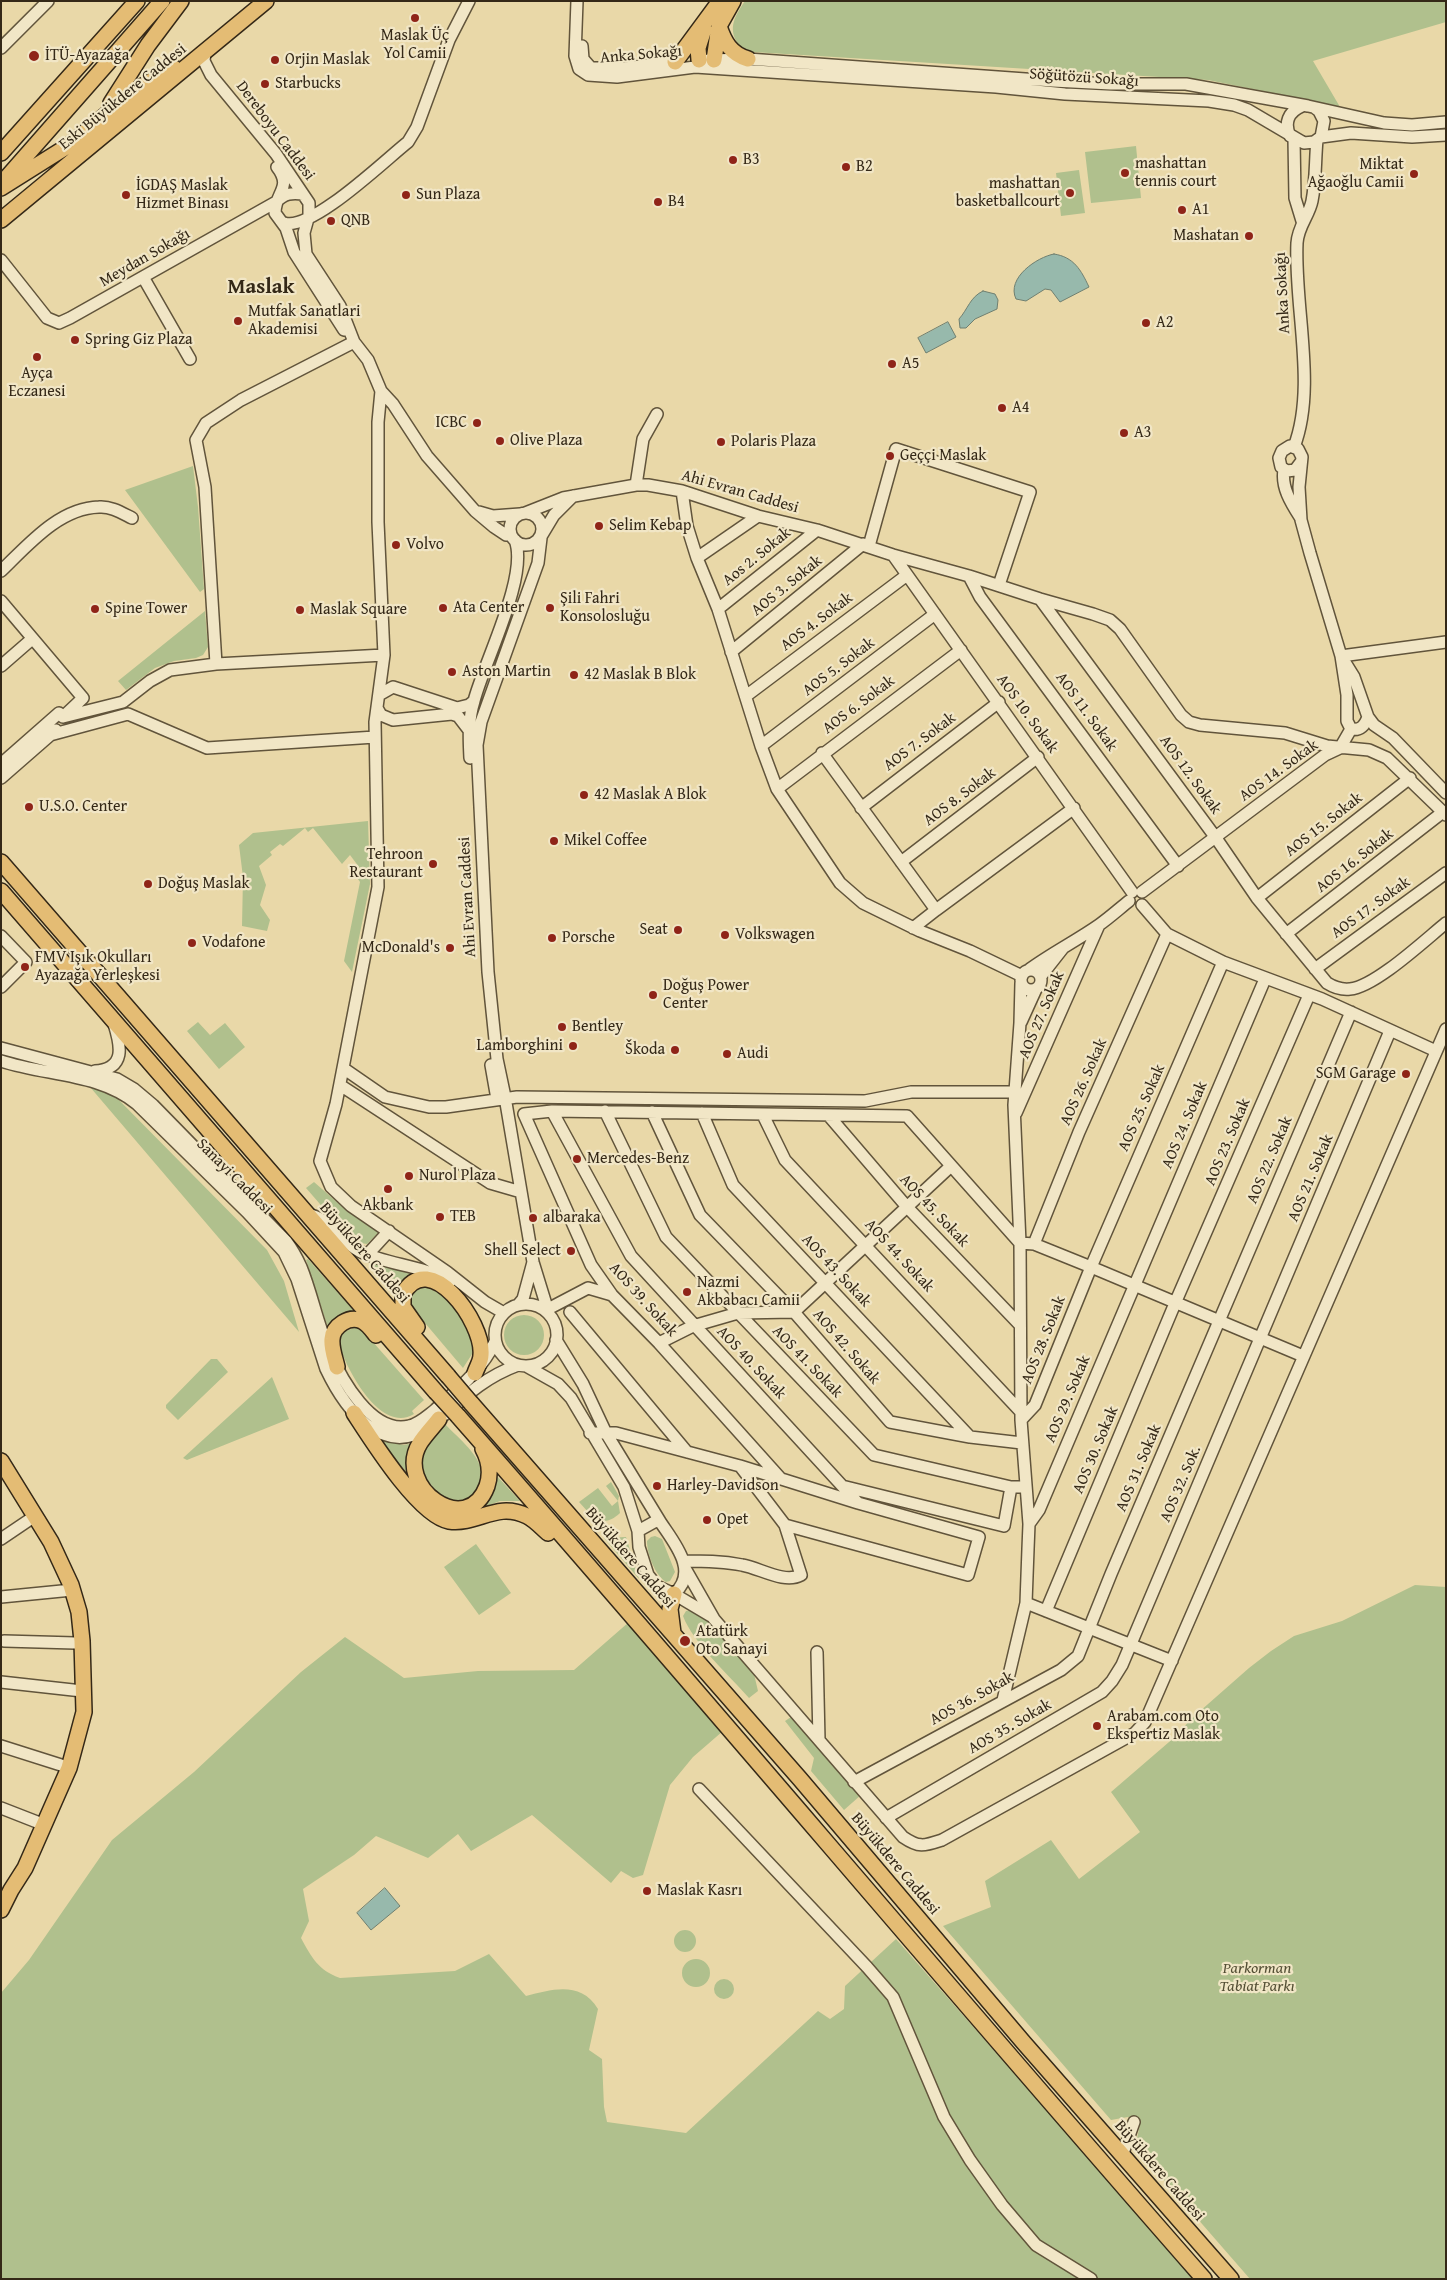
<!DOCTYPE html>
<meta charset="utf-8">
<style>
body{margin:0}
#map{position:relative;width:1447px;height:2280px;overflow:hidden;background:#e9d8a8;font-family:"Gentium Book Plus",serif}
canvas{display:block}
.frame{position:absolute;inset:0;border:2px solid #342817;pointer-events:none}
</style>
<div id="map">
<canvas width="1447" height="2280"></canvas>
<div class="frame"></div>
</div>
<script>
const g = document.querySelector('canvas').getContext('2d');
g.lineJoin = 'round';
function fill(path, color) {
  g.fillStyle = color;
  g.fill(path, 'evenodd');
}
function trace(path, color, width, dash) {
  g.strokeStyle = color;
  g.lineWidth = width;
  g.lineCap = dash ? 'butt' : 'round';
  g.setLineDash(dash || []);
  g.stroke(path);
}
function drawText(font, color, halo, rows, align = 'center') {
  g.font = font + ' "Gentium Book Plus",serif';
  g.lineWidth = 4.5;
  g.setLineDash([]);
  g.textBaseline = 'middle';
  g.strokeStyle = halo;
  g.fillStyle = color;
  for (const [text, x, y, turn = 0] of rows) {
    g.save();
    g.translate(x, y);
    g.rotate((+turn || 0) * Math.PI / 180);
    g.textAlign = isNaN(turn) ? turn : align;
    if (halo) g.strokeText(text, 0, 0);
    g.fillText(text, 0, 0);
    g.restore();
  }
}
const green = new Path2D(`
 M745,1H1446V22L1313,61L1340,107L1208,80L753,52L741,48C727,31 733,18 745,1Z
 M1136,146L1141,198L1091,203L1085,152Z
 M1079,170L1085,213L1061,216L1056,173Z
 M193,466L198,507L204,589L200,592L125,490Z
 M205,611L208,647L203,655L196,658L174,661L155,668L126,690L118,681Z
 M368,821L370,884L352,972L344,961L360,882L356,876L362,871L350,855L342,864L313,828L308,832L305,828L283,846L280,844L270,852L272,855L259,866L266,885L260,905L270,920L267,931L242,926L243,877L239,845L253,833Z
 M198,1022L210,1035L225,1023L245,1047L219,1069L187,1031Z
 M90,1087L115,1096L267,1250L284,1281L299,1332Z
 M314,1182L346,1210L379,1232L367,1244L353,1242L306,1188Z
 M308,1259L355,1312L343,1314L327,1325L306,1260Z
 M367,1260L417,1272L407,1277L393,1290Z
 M424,1286L443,1295L468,1323L476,1348L463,1368L409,1304L412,1291Z
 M504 1335a20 20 0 1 1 40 0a20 20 0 1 1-40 0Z
 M355,1327L365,1333L424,1400L412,1411L414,1414C380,1435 344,1366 338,1340L344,1332Z
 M211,1359H217L228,1372L178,1420L166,1408V1405Z
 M272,1377L289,1419L187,1460L183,1458Z
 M445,1424C456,1436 477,1452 481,1469C485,1485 472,1504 454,1500C445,1499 437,1493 432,1486C412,1463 427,1442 445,1424Z
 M379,1439L404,1445L413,1443L406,1460L407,1473Z
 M496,1475L520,1501H500L484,1507L482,1504Z
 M611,1482L619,1496L618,1501L620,1513C602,1530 592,1516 579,1502L598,1488L612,1506L618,1501L606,1486Z
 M655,1536L662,1539L675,1572L670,1581L666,1582C655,1575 647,1554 647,1541L651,1537Z
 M626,1537L639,1579L604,1538Z
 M476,1544L511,1593L479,1615L444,1567Z
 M1415,1585L1446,1587V2279H1250L1135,2147L1140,2125L1128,2117L1111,2120L943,1926L991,1907L985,1881L1051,1840L1079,1879L1140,1832L1111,1792L1176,1736L1191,1719L1249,1668L1271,1651L1294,1636L1342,1621Z
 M692,1610L709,1622L754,1674L758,1691L749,1698C730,1676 693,1643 683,1616L686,1611Z
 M629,1622L723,1731L693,1757L670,1785L643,1875L633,1878L621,1871L611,1883L532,1815L471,1851L458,1834L428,1858L376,1836L354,1855L303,1889L309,1921L301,1938C312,1958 318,1970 340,1978L455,1971L489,1954L526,1996C553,1989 581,1981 598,2009L589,2050L602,2059L604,2107L607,2122L686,2133L818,2011L830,2019L844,2009L845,1986L896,1939L1195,2279H1V1993L29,1960L112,1840L194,1772L301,1672L345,1637L404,1678L478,1671L574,1670Z
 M794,1715L861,1795L844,1810L811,1771L814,1758L785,1721Z
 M674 1941a11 11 0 1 1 22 0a11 11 0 1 1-22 0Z
 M682 1973a14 14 0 1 1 28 0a14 14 0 1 1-28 0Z
 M714 1989a10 10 0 1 1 20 0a10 10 0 1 1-20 0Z`);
const water = new Path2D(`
 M1054,254C1074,257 1081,270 1089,287L1060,302L1051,290L1045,289L1026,301L1016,299C1006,278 1037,257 1054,254Z
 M983,291L995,294L998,300L997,309L975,319L966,328H960L959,319C968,309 970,297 983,291Z
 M948,322L956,337L926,353L918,338Z
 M385,1888L400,1906L371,1930L357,1913Z`);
const minor = new Path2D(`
 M577,1L575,56L579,69L588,75L617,77L695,67L996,87L1065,94L1209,101L1234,105L1248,110L1304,143L1314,142L1321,137L1351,133L1412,137L1446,135
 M582,46L583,59L591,68H625L672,62
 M1,48L48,1
 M205,52L204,61L211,75L276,154L309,203V215L304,233L306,254L340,306L354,342L368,360L381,391L393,404L427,456L475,511L494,527L506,535H511
 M708,60L748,59L1053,81L1111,84H1186L1308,106L1384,123L1412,125L1446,122
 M1315,108L1319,111L1324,121L1321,137
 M1290,136C1284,123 1288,112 1302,106
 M1294,139L1295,198L1302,221
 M277,167C293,188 275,192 275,213L286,228L294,252L344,330
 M284,223C311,232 385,160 408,142L417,127L449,40L469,1
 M1,260L47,318L59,323L70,318L276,202C285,193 291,193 303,194
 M143,277L190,359
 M381,391L378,422V522L384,655L375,722L378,887L336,1104L320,1161L331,1187L351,1206L447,1272L485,1302L504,1313
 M1294,447C1317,387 1294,307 1297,243C1298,226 1309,216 1312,201C1316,181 1315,160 1317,140
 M1301,462L1295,470L1287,471L1281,467L1279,458L1282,451L1290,446L1298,449L1302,457L1299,487L1301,520L1310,553L1341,656L1354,677L1368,717C1365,725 1361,731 1351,729L1347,721V695L1341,656
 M1284,470C1281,487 1291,503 1300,517
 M636,485L643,439L657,414
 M682,491L687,526L697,558L718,609L761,746L777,789L840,883L863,903L920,931L970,951L1022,976
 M479,512L493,516L520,514
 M510 529a16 16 0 1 1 32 0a16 16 0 1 1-32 0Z
 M525,513L563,498L636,485H648L682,491L758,516L817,530L893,555L969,576L1040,599L1093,614L1110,620L1120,629L1181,715L1189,722L1200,725L1285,733L1327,746L1369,750L1387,758L1446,815
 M542,535L554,515L573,496
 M541,538L538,563L481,722L477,745L488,972L497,1059L505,1097L533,1262L549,1314
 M869,546L896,449L1030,492L999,585
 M893,555L1132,892
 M697,558L758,516
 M1,571C28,545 59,508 99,507C111,506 122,513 132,518
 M969,576L980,597L1178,866
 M1040,599L1216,838L1257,898L1327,983C1335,988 1341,990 1350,989C1375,987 1425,940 1446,923
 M1,601L83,698L65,715
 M718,609L817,530
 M731,652L863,544
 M1341,656L1446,642
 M216,664L205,487L196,440L206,423L241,400L354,342
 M1,666L32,639
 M379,695L393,687L457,708L469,705L474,701
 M746,696L907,575
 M377,708L381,715L393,720L452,714L458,716L468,729
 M1368,717L1374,725L1393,738L1446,793
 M50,735L128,714L207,748L375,737
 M761,746L935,614
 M822,753L936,910L1074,808
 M470,758C469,738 468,720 474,701C484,662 529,576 515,540
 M1,764L59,713L63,717L123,702L150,681L170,670L216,664L384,655
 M1,778L56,730
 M777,789L961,650
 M861,808L999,702
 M901,862L1038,757
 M1142,892L1325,755L1340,748L1351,729
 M1257,898L1410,778
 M1142,905L1167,934L1223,962L1322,999L1436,1051
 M913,928L936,910
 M1286,934L1443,812
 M1,936L26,962L1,987
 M1030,969C1052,953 1076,941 1099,925C1109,918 1119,909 1129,901
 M1315,969L1446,873
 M1021 980a10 10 0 1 1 20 0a10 10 0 1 1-20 0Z
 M1041,976L1063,948
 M1021,1022L1036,989
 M1,1048L117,1079L134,1089L153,1105L286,1241C292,1249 297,1258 301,1267C312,1294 317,1323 329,1350C341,1379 372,1435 409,1426C419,1424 427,1416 435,1410C458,1389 481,1371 495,1342
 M1,1061C47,1076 99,1073 137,1104L247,1212L284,1252L297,1279L326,1369C345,1409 382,1459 430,1427
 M491,1065L497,1099
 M343,1068L385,1097L429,1107H446L517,1097L865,1101L911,1092H1015
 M95,1071C126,1069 121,1046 114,1024
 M340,1085L490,1183L521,1192
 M552,1111L631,1256L857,1502
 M605,1111L666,1237L874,1455L1011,1487H1025
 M652,1112L700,1215L794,1312L890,1422L970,1437L1022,1443
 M702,1113L733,1185L970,1437
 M1016,1113L1099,925
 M763,1115L785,1160L1021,1412
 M829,1116L907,1207L1019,1324
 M306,1214C329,1217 339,1240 359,1251C387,1265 421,1265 450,1281
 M1034,1244L1079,1132L1167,934
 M367,1255L389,1231
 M495 1335a31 31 0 1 1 62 0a31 31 0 1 1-62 0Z
 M518,1305L523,1299L533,1262
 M548,1309L588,1288L612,1295
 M570,1312L687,1452
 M556,1340L583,1384L606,1433L661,1523
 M659,1343L693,1326L738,1313L794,1312L951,1166
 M526,1366L558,1384L571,1398L624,1487L638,1531L639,1547L648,1575L657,1586L674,1594C699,1572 675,1544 661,1523L656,1521L638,1531
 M446,1414C468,1393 488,1376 518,1365
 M1021,1420L1035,1405L1091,1267L1223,962
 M590,1433H616L740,1466L858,1503L979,1537L968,1575L785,1525
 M781,1479L659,1343L612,1295L591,1265L524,1114L552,1111L907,1116L1020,1243L1034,1244L1091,1267L1303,1356
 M842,1486L1004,1526L1011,1487
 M1029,1524L1039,1510L1265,979
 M1,1539L35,1516
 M683,1561C703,1561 722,1561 742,1565C760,1568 784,1584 801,1575L785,1525L740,1466
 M686,1570L714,1619L903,1837C919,1848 924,1846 942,1840L1135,1733L1145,1722L1446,1029
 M674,1594L711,1616
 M1,1597L72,1590
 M1026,1603L1172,1661
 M1046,1611L1176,1301L1309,995
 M4,1641L75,1643L82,1641
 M817,1652L819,1740
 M1,1682L82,1691
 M1003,1700L1026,1603L1028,1549L1029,1524L1021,1420L1020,1243L1014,1105L1020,1023L1021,983
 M1,1746L61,1765
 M854,1782L1061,1670L1078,1656L1111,1574L1351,1012
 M699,1789L867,1967L893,1997L944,2117L970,2160L1002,2205L1036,2245L1091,2279
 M1,1808L37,1822
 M886,1818L1102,1692L1112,1681L1122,1665L1390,1031
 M1122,2156L1134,2122`);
const major = new Path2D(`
 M719,26C724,42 731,54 748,59
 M699,60L698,48L704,29
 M714,60L719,26L733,1
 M675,62L720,1
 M111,103L148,45L181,1
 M1,153L137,1
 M2,183L162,1
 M1,188L71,144L136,90L174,68
 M1,220L266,1
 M1,862L448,1376
 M1,891L436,1392
 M417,1327L403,1307V1294C429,1247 484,1322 481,1355C481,1361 477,1367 475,1373
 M337,1367C335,1358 331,1348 332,1339C333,1326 349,1315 362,1321C368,1324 372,1330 376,1335
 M471,1403L800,1779L1024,2043L1231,2279
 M354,1413C371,1439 419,1516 449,1521C478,1525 496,1501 527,1516C535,1520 541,1527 548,1533
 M458,1416C709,1702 953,1993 1204,2279
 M439,1419C433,1427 425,1435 420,1443C393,1487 467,1540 487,1486C491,1474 489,1460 483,1449
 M1,1461L51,1542L71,1585L79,1612L82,1641L84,1712L69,1768L25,1868L11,1890L1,1910
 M673,1633L670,1609L674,1594`);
const majorBridge = new Path2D(`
 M448,1376L471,1403
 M436,1392L458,1416`);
const markers = [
 [415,18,5,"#8f2418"],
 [34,56,6,"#8f2418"],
 [275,60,5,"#8f2418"],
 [265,84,5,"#8f2418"],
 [733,160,5,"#8f2418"],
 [846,167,5,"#8f2418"],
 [1125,173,5,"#8f2418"],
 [1414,174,5,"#8f2418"],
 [1070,193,5,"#8f2418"],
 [126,195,5,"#8f2418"],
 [406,195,5,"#8f2418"],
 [658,202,5,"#8f2418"],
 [1182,210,5,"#8f2418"],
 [331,221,5,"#8f2418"],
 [1249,236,5,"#8f2418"],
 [238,321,5,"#8f2418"],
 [1146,323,5,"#8f2418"],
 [75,340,5,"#8f2418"],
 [37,357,5,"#8f2418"],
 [892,364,5,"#8f2418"],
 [1002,408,5,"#8f2418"],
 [477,423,5,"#8f2418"],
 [1124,433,5,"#8f2418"],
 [500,441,5,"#8f2418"],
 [721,442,5,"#8f2418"],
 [890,456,5,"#8f2418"],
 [599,526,5,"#8f2418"],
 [396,545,5,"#8f2418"],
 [443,608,5,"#8f2418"],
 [550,608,5,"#8f2418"],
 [95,609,5,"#8f2418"],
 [300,610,5,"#8f2418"],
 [452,672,5,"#8f2418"],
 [574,675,5,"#8f2418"],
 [584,795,5,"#8f2418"],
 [29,807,5,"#8f2418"],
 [554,841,5,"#8f2418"],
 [433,864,5,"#8f2418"],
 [148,884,5,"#8f2418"],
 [678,930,5,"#8f2418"],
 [725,935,5,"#8f2418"],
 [552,938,5,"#8f2418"],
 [192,943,5,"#8f2418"],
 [450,948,5,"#8f2418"],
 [25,967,5,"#8f2418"],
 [653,995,5,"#8f2418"],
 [562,1027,5,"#8f2418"],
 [573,1046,5,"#8f2418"],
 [675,1050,5,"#8f2418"],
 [727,1054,5,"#8f2418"],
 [1406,1074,5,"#8f2418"],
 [577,1159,5,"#8f2418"],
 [409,1176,5,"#8f2418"],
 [388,1189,5,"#8f2418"],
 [440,1217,5,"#8f2418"],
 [533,1218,5,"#8f2418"],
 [571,1251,5,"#8f2418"],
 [687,1292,5,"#8f2418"],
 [657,1486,5,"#8f2418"],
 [707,1520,5,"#8f2418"],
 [685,1641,6,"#8f2418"],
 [1097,1726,5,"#8f2418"],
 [647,1891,5,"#8f2418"]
];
const poiNames = [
 ["Maslak Üç",415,36,"center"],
 ["Yol Camii",415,54,"center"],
 ["İTÜ-Ayazağa",45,56],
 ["Orjin Maslak",285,60],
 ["Starbucks",275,84],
 ["B3",743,160],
 ["mashattan",1135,164],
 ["tennis court",1135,182],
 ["Miktat",1404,165,"right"],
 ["Ağaoğlu Camii",1404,183,"right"],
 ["B2",856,167],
 ["mashattan",1060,184,"right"],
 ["basketballcourt",1060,202,"right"],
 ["İGDAŞ Maslak",136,186],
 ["Hizmet Binası",136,204],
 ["Sun Plaza",416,195],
 ["B4",668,202],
 ["A1",1192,210],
 ["QNB",341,221],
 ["Mashatan",1239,236,"right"],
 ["Mutfak Sanatlari",248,312],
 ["Akademisi",248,330],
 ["A2",1156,323],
 ["Spring Giz Plaza",85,340],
 ["A5",902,364],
 ["Ayça",37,374,"center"],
 ["Eczanesi",37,392,"center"],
 ["A4",1012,408],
 ["ICBC",467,423,"right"],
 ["A3",1134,433],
 ["Olive Plaza",510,441],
 ["Polaris Plaza",731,442],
 ["Geççi Maslak",900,456],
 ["Selim Kebap",609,526],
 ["Volvo",406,545],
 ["Şili Fahri",560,599],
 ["Konsolosluğu",560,617],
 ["Ata Center",453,608],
 ["Spine Tower",105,609],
 ["Maslak Square",310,610],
 ["Aston Martin",462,672],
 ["42 Maslak B Blok",584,675],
 ["42 Maslak A Blok",594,795],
 ["U.S.O. Center",39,807],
 ["Mikel Coffee",564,841],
 ["Tehroon",423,855,"right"],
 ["Restaurant",423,873,"right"],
 ["Doğuş Maslak",158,884],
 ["Seat",668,930,"right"],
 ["Volkswagen",735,935],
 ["Porsche",562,938],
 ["Vodafone",202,943],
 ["McDonald's",440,948,"right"],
 ["FMV Işık Okulları",35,958],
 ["Ayazağa Yerleşkesi",35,976],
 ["Doğuş Power",663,986],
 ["Center",663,1004],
 ["Bentley",572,1027],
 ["Lamborghini",563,1046,"right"],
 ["Škoda",665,1050,"right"],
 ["Audi",737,1054],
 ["SGM Garage",1396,1074,"right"],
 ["Mercedes-Benz",587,1159],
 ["Nurol Plaza",419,1176],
 ["Akbank",388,1206,"center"],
 ["TEB",450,1217],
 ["albaraka",543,1218],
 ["Shell Select",561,1251,"right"],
 ["Nazmi",697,1283],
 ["Akbabacı Camii",697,1301],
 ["Harley-Davidson",667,1486],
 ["Opet",717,1520],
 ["Atatürk",696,1632],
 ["Oto Sanayi",696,1650],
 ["Arabam.com Oto",1107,1717],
 ["Ekspertiz Maslak",1107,1735],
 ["Maslak Kasrı",657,1891]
];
const streetNames = [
 ["Anka Sokağı",641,55,-5],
 ["Söğütözü Sokağı",1084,78,4],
 ["Eski Büyükdere Caddesi",123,97,-39],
 ["Dereboyu Caddesi",275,131,53],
 ["Meydan Sokağı",145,258,-30],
 ["Anka Sokağı",1283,293,-93],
 ["Ahi Evran Caddesi",740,492,16],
 ["Aos 2. Sokak",757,557,-39],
 ["AOS 3. Sokak",787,586,-39],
 ["AOS 4. Sokak",817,622,-37],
 ["AOS 5. Sokak",839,667,-37],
 ["AOS 6. Sokak",859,705,-37],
 ["AOS 11. Sokak",1086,712,54],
 ["AOS 10. Sokak",1027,714,54],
 ["AOS 7. Sokak",920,742,-37],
 ["AOS 14. Sokak",1279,771,-36],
 ["AOS 12. Sokak",1190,775,54],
 ["AOS 8. Sokak",960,797,-37],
 ["AOS 15. Sokak",1324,825,-38],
 ["AOS 16. Sokak",1355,861,-38],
 ["Ahi Evran Caddesi",468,897,-93],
 ["AOS 17. Sokak",1371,908,-36],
 ["AOS 27. Sokak",1042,1015,-67],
 ["AOS 26. Sokak",1084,1082,-66],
 ["AOS 25. Sokak",1142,1108,-66],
 ["AOS 24. Sokak",1185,1125,-67],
 ["AOS 23. Sokak",1228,1142,-67],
 ["AOS 22. Sokak",1270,1160,-67],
 ["Sanayi Caddesi",234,1177,45],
 ["AOS 21. Sokak",1311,1178,-67],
 ["AOS 45. Sokak",934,1211,47],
 ["Büyükdere Caddesi",364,1253,49],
 ["AOS 44. Sokak",899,1256,47],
 ["AOS 43. Sokak",836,1271,47],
 ["AOS 39. Sokak",643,1300,48],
 ["AOS 28. Sokak",1044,1340,-68],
 ["AOS 42. Sokak",846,1347,49],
 ["AOS 41. Sokak",807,1362,46],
 ["AOS 40. Sokak",751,1363,47],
 ["AOS 29. Sokak",1068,1399,-67],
 ["AOS 30. Sokak",1096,1450,-67],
 ["AOS 31. Sokak",1139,1468,-67],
 ["AOS 32. Sok.",1181,1484,-67],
 ["Büyükdere Caddesi",630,1558,49],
 ["AOS 36. Sokak",972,1699,-29],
 ["AOS 35. Sokak",1010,1727,-30],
 ["Büyükdere Caddesi",895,1864,50],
 ["Büyükdere Caddesi",1159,2171,49]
];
const parkNames = [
 ["Parkorman",1257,1969],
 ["Tabiat Parkı",1257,1987]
];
const districtNames = [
 ["Maslak",261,288]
];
fill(green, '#b0c08d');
fill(water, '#97b9ac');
trace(water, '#6f7f70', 1);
trace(minor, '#61543b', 14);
trace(major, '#342817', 18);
trace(minor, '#f1e6c6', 11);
trace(major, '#e4bc74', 15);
trace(majorBridge, '#342817', 18, []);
trace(majorBridge, '#e4bc74', 15);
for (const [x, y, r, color] of markers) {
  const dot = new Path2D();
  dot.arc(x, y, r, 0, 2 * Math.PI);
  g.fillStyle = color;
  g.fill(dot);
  trace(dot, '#f1e6c6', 2);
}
drawText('16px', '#342817', '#f1e6c6', poiNames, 'left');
drawText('16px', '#342817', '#f1e6c6', streetNames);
drawText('italic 16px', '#534e34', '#f1e6c6', parkNames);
drawText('bold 21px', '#342817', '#f1e6c6', districtNames);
</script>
